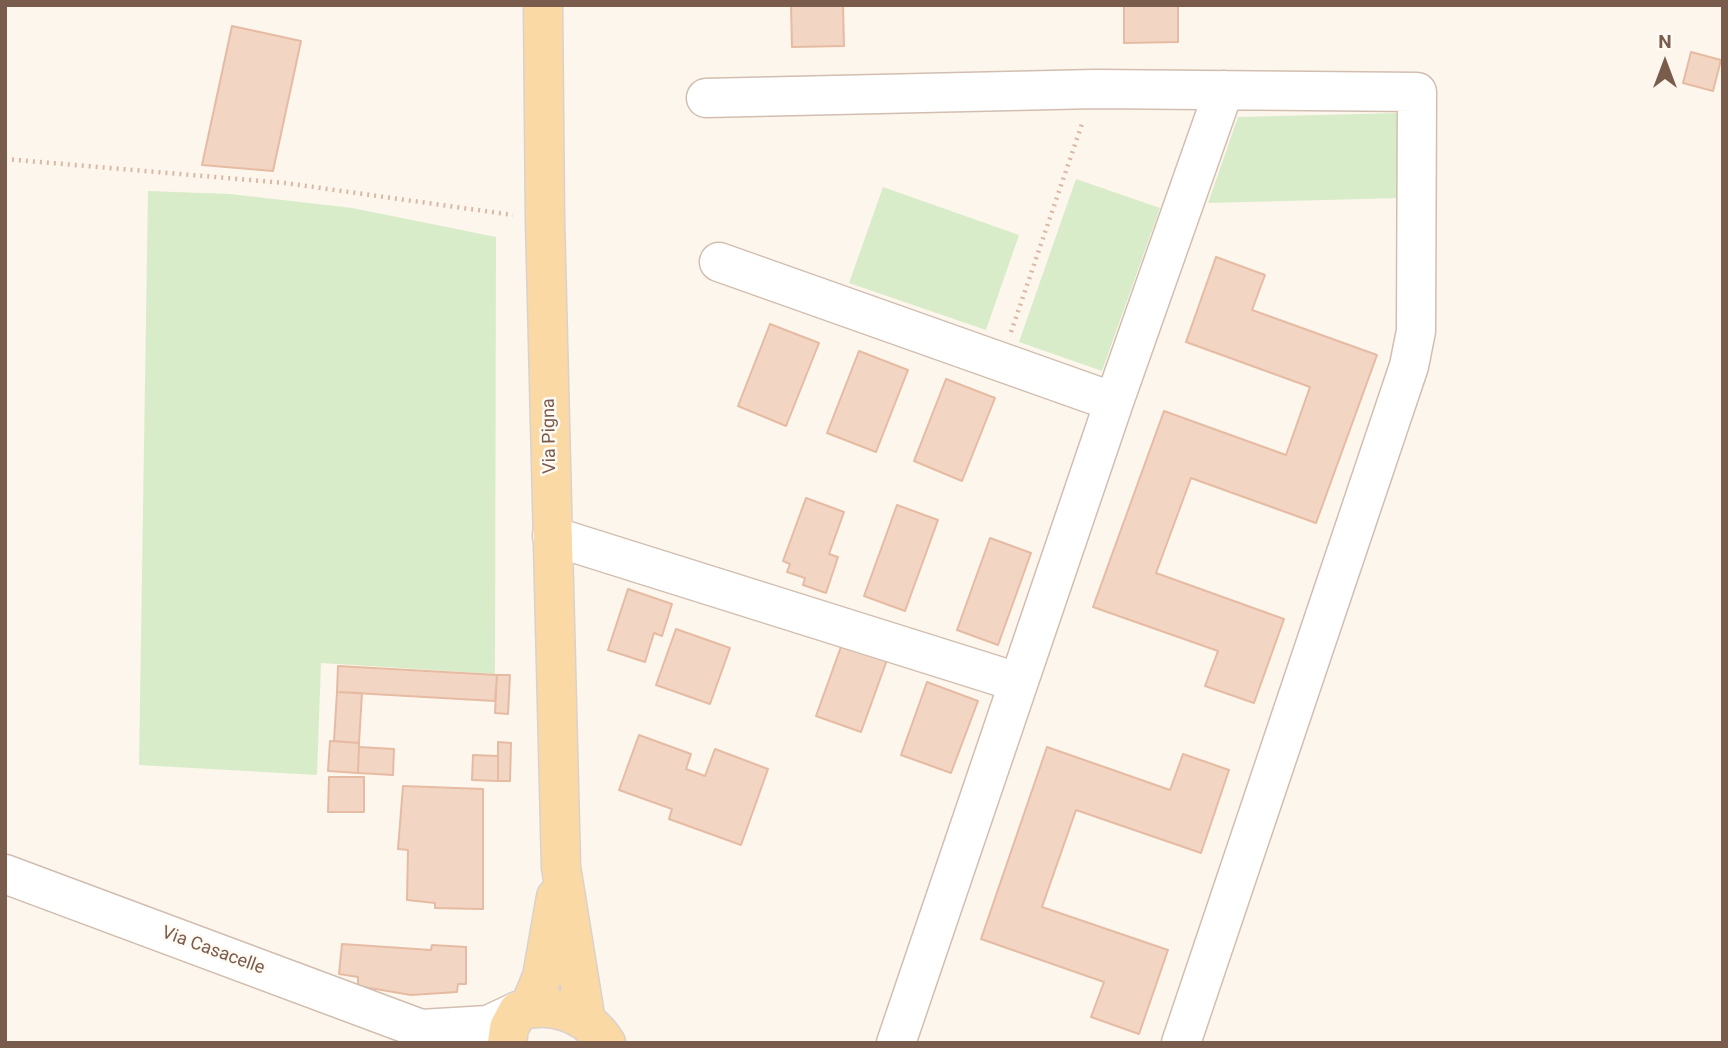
<!DOCTYPE html>
<style>
body{margin:0}
#map{position:relative;width:1728px;height:1048px;overflow:hidden;background:#fdf6ec;font-family:Roboto,sans-serif}
canvas{display:block}
.frame{position:absolute;inset:0;border:7px solid #7a5c4d;pointer-events:none}
.north{position:absolute;left:1630px;top:28px;width:70px;height:70px;-webkit-text-stroke:5px #fffaf3;paint-order:stroke;rotate:0deg;font-size:19px;font-weight:700;line-height:28px;text-align:center;color:#7a5c4d}
.north::after{content:'';display:block;margin:auto;width:24px;height:32px;background:#7a5c4d;clip-path:polygon(50% 0,100% 100%,50% 72%,0 100%)}
</style>
<div id="map">
<canvas width="1728" height="1048"></canvas>
<div class="frame"></div>
<div class="north">N</div>
</div>
<script>
const g = document.querySelector('canvas').getContext('2d');
g.lineJoin = 'round';
function fill(path, color) {
  g.fillStyle = color;
  g.fill(path, 'evenodd');
}
function trace(path, color, width, dash) {
  g.strokeStyle = color;
  g.lineWidth = width;
  g.lineCap = dash ? 'butt' : 'round';
  g.setLineDash(dash || []);
  g.stroke(path);
}
function drawText(font, color, halo, rows, align = 'center') {
  g.font = font + ' Roboto,sans-serif';
  g.lineWidth = 5;
  g.setLineDash([]);
  g.textBaseline = 'middle';
  g.strokeStyle = halo;
  g.fillStyle = color;
  for (const [text, x, y, turn = 0] of rows) {
    g.save();
    g.translate(x, y);
    g.rotate((+turn || 0) * Math.PI / 180);
    g.textAlign = isNaN(turn) ? turn : align;
    if (halo) g.strokeText(text, 0, 0);
    g.fillText(text, 0, 0);
    g.restore();
  }
}
const green = new Path2D(`
 M1401,113L1402,198L1208,203L1238,117Z
 M1076,179L1160,208L1102,371L1019,342Z
 M883,187L1019,235L986,330L849,283Z
 M148,191L230,194L352,208L496,237L495,674L321,663L317,775L139,765Z`);
const building = new Path2D(`
 M791,5H882L843,6L844,46L792,47Z
 M1124,5H1178V42L1124,43Z
 M232,26L301,41L273,171L202,165Z
 M1691,52L1721,60L1713,91L1683,83Z
 M1216,257L1265,275L1252,310L1377,355L1316,523L1191,478L1156,573L1284,619L1254,703L1205,686L1218,651L1093,607L1164,411L1286,455L1310,387L1186,342Z
 M770,324L819,343L786,426L738,406Z
 M859,351L908,370L876,452L827,433Z
 M946,379L995,398L962,481L914,461Z
 M806,498L844,512L829,554L838,557L826,593L803,585L805,578L787,572L790,564L783,561Z
 M897,505L938,520L905,611L864,596Z
 M990,538L1031,553L998,645L957,630Z
 M628,589L672,604L662,636L654,633L645,662L608,650Z
 M676,629L730,648L710,704L656,685Z
 M842,644L887,660L861,732L816,716Z
 M338,666L497,675L495,701L337,692Z
 M497,675H510L508,714L495,713Z
 M927,682L978,701L951,773L901,755Z
 M337,692L362,693L359,743L334,741Z
 M639,735L691,754L686,769L705,776L715,749L768,769L741,845L669,819L672,809L619,790Z
 M330,741L359,743L358,773L328,771Z
 M498,742L511,743L510,781H498Z
 M359,747L394,749L393,775L358,773Z
 M1047,747L1170,790L1183,754L1229,770L1201,853L1076,810L1042,907L1168,950L1139,1034L1091,1017L1104,982L981,939Z
 M473,755L498,756V781L472,780Z
 M329,777H364V812H328Z
 M403,786L483,789V909L435,908V903L407,900L408,850L398,849Z
 M342,944L431,950L432,945L466,947V984H458L457,992L411,995L358,986V977L339,974Z`);
const path = new Path2D(`
 M5,159L285,183L513,215
 M1011,332L1083,121`);
const minor = new Path2D(`
 M706,98L1095,89L1417,92L1416,331L1409,366L1181,1043
 M719,262L1114,402
 M552,536L1017,682
 M5,874L421,1029L448,1043
 M421,1029L488,1025L518,1011
 M896,1043L1114,402L1224,90`);
const major = new Path2D(`
 M543,5L545,220L561,867L586,1022
 M529,1008L542,977L556,897
 M507,1043L509,1028L518,1011C551,1002 586,1012 606,1043`);
const streetNames = [
 ["Via Pigna",550,436,-91],
 ["Via Casacelle",213,951,20]
];
fill(green, '#d8ecc9');
fill(building, '#f3d5c3');
trace(building, '#e6bba3', 2);
trace(minor, '#d1beb0', 41);
trace(major, '#dad1cd', 41);
trace(path, '#d9b8a5', 4.5, [2, 5]);
trace(minor, '#fff', 38);
trace(major, '#fbd9a5', 38);
drawText('18px', '#7a5c4d', '#fffaf3', streetNames);
</script>
